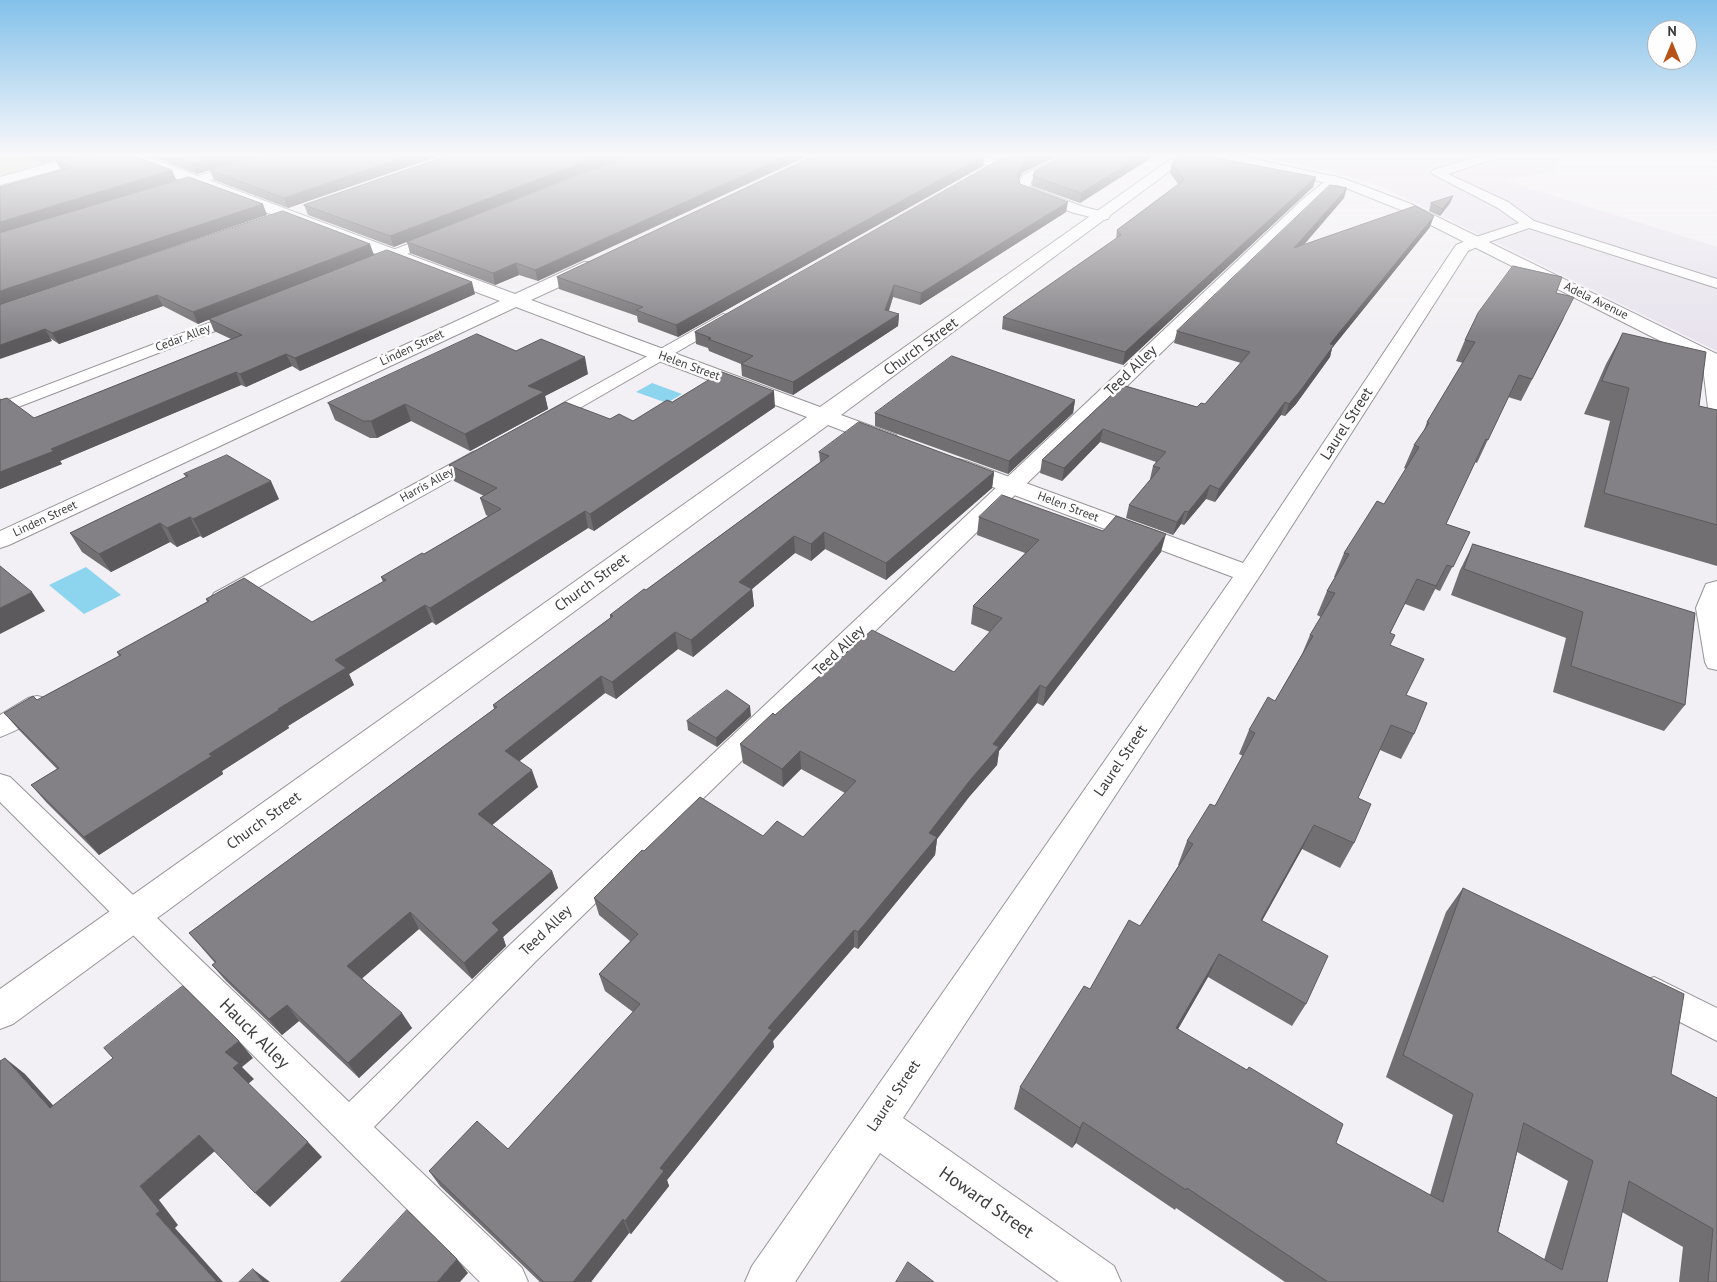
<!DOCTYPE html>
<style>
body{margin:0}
#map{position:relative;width:1717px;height:1282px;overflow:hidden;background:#f2f0f4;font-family:"PT Sans",sans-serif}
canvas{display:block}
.north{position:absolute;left:1647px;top:20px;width:50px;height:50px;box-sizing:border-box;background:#fefeff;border:1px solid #b1b1b2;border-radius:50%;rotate:0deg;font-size:14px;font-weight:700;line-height:20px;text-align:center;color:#3d3d3e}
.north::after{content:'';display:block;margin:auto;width:18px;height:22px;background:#b6541a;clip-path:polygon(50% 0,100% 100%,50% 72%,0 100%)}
</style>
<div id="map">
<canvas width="1717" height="1282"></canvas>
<div class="north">N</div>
</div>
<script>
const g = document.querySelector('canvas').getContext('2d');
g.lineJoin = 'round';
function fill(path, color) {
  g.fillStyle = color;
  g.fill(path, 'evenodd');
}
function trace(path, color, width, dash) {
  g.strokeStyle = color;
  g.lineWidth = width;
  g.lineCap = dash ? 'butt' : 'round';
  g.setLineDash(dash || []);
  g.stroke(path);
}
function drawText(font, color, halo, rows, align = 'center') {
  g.font = font + ' "PT Sans",sans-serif';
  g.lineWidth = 5;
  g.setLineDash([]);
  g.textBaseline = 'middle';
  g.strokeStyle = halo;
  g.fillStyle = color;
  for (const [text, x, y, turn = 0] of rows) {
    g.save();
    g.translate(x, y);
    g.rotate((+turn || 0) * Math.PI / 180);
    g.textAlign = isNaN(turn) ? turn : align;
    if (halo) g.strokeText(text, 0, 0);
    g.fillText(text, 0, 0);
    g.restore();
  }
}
const built = new Path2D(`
 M1254,156H1561L1554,172L1504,180L1717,247V351L1383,187L1333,172Z`);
const green = new Path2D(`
 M0,156H93L0,181Z`);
const water = new Path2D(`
 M652,383L682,394L667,403L636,392Z
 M86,567L121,595L84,614L49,585Z`);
const lane = new Path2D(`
 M263,156H283L281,158L177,191H169L167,188L169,185Z
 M959,156H982L1003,161L1005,164L999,168L961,158Z
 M1063,156H1079L1032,180L1030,187L1084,207L1108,213L1110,216L1108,219L1103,220L1074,213L1020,192L1018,185L1023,175Z
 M1479,156H1499L1497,158L1448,174L1508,202L1534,221L1717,279V288L1529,228L1480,245H1470L1468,242L1470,239L1519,223L1498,208L1431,173L1433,170Z
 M1334,176L1338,177L1340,180L1338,183L1313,205L535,962L374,1127L522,1268L528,1282H480L0,802V774L10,777L349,1102L513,942L1303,199L1330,177Z
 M438,233L445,237L443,240L376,266H366L364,263L366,260Z
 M243,310L249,312L251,315L249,318L0,414V403Z
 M723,314L729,316L731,319L729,322L552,424L546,425L540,424L537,420L540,416Z
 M1710,354L1717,357V413L1711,412L1708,408L1702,359L1704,355Z
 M480,450L487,452L490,456L487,460L230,603L222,605L214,603L211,598L214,593L473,452Z
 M1717,581V670L1708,668L1705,662L1696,608L1706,584Z
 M37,696L46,698L50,705C43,718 14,732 0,737V715L28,698Z
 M1654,977L1717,1008V1041L1643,1003L1638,992L1643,981Z`);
const street = new Path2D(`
 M124,156H144L515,294L584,262H596L598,266L596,270L531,300L820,407L1175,156H1190L841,415L896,435L899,440L896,445L888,447L880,445L828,425L13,1024L0,1029V989L807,417L516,307L9,545L0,548V531L500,301L125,159Z
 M1475,237L1481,239L1483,242L1481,245L1468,251L1261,574L903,1118L1114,1266L1121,1282H1059L880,1153L795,1282H745L752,1266L1233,577L950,471L947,466L950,461L958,459L966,461L1243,563L1456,245Z`);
const secondary = new Path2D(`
 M76,156H99L98,159L0,185V177Z
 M1214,156H1241L1345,179L1411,204L1717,354V368L1710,366L1401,210L1341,186L1220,160Z`);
const wall = new Path2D(`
 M26,156H67L43,163Z
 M150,156H255L197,174Z
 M439,156L288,208L214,180L210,170Z
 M447,156L394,247L308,215L304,205Z
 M628,156L538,281L519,275L495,285L410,253L407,242Z
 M814,156H984L983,166L678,337L638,322L637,316L559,289L557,277Z
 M1064,156H1154L1080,203L1032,186L1033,176Z
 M56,161L172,170L176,180L267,215L0,305L61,170Z
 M1172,163L1316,177L1313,187L1123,365L1002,329L1003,317L1116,239L1117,230L1178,184L1170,173Z
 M1022,173L1019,179L1020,184L1066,212L920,305L893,297L889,311L899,314L898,326L793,395L742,376L741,364L709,351L708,348L696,344L695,332Z
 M1453,196L1450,203L1440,216L1429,211L1431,203Z
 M1344,198L1303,245L1430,227L1332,348L1330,357L1296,404L1285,416L1281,415L1215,502L1206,499L1184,525L1181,524L1173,535L1126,518L1129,505L1151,479H1150L1153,466L1156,462L1100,442L1062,481L1040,473L1042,460L1122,385L1197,407L1205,404L1241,363L1174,343L1177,331Z
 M374,255L475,294L300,371L292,366L246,387L241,385L60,461L62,464L0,489V398L1,400L34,418L231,339L214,331L209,319L198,324L163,306L59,344L0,305Z
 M1556,293L1564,318L1521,401L1508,397L1477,463L1475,462L1446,524L1470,532L1440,591L1435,589L1424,611L1405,604L1390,633V646L1406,695L1414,734L1401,759L1380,750L1358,798L1354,843L1340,868L1302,849L1262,921L1306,1004L1292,1026L1208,977L1178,1029L1336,1143L1430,1195L1453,1115L1386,1077L1446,912L1463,888L1671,1074L1717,1098V1282H1679L1683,1247L1622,1212L1607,1282H1285L1176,1208L1175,1210L1076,1143L1072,1148L1014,1109L1020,1087L1090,989L1140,926L1179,865H1178L1187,841L1215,806L1243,756L1239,754L1249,730L1275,701L1302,654L1310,635L1321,617L1317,615L1327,591L1335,577H1334L1344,553L1384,504L1406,469L1404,468L1414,445L1423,433L1427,422L1463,363L1456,361L1465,340ZM1517,1152L1568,1181L1544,1260L1498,1232Z
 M1623,333L1699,406L1717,410V566L1584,527L1610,421L1584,414L1606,364Z
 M516,351L588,374L545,396L548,409L470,451L411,421L377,438H370L335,420L328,403Z
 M1075,400L1073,413L1008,474L875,426V413Z
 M672,402L775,407L594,531L588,528L436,625L432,622L349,674L354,685L288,726L289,728L222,771L223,774L99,855L46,802L31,785L57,769L19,730L4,713L37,700L119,656L117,652L207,602L206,599L312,622L383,582L381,577L424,554L488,516L486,515L480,498L484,496L454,481L449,465L610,419L633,421Z
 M819,452L994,472L992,488L886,580L825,549L811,561L795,553L752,589L754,606L693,657L678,649L616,699L605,693L519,761L538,787L492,825L552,871L558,888L503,937L506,946L472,979L419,929L362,978L412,1028L359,1078L299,1021L282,1035L226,981L212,965L215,963L189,933L494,709L493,705L610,618V615L646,590L820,462Z
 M184,474L279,499L203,538L200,536L177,547L170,542L111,572L82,552L70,533L186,477Z
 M979,517L1161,552L1043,706L1037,703L999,751L997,765L969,797L937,839L935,855L858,949L854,947L773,1041L774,1047L667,1180L669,1186L631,1234L629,1233L591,1282H540L440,1186L429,1171L508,1149L633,1012L605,991L599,974L630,941L599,915L594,898L644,851L763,836L803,837L845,793L801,769L783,787L743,763L740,744L775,715L954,672L990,632L971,624L973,606L1025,553L977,535Z
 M1473,544L1695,613L1685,705L1664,731L1553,692L1566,638L1451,595L1460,570Z
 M751,716L717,747L688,730L687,721Z`);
const shadedWall = new Path2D(`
 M39,156H67L43,163Z
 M219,156H255L197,174L193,164Z
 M408,156H439L288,208L284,198Z
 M599,156H626L394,247L390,236Z
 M786,156H808L538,281L535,270Z
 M983,156H984L983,166L678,337L676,325Z
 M1038,156H1058L1022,173L1016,184L1017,174L1023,163Z
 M1140,156H1154L1080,203L1081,193Z
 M172,170L176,180L0,234V222Z
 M1316,177L1313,187L1123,365L1125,352Z
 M1347,188L1344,198L1291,260L1294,248Z
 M1453,196L1450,203L1440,216L1442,209Z
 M1068,202L1066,212L920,305L921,293Z
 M263,204L267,215L0,305V291Z
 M1434,216L1430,227L1332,348L1330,357L1296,404L1285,416L1289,404L1330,344Z
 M370,244L374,255L198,324L193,312Z
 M516,263L519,275L495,285L493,273Z
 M472,282L475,294L300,371L295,358Z
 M894,285L893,297L885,321V310Z
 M157,295L163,306L59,344L52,333Z
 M899,314L898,326L793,395V382Z
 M45,329L52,341L0,359V345Z
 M286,354L292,366L246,387L240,374Z
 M585,357L588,374L545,396L548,409L470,451L465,434L528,386Z
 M236,372L241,385L60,461L62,464L0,489V472L51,449Z
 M774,391L775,407L594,531L590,514Z
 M1075,400L1073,413L1008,474L1009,461Z
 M1285,402L1281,415L1215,502L1219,489Z
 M405,404L411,421L377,438L371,421Z
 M1103,429L1100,442L1062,481L1064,468Z
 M994,472L992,488L886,580V563Z
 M271,481L279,499L203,538L193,519Z
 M1210,485L1206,499L1184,525L1188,512Z
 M585,511L588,528L436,625L430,608Z
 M1185,511L1181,524L1173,535L1177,522Z
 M190,517L200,536L177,547L167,528Z
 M160,523L170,542L111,572L99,554Z
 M824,532L825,549L811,561V544Z
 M1166,534L1161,552L1043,706L1046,688Z
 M794,536L795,553L752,589L754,606L693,657L691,640L739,582Z
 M1447,565L1424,611L1436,586Z
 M32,592L45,611L0,634V608Z
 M425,605L432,622L349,674L354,685L288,726L289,728L222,771L223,774L99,855L84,837L278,709L335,660Z
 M675,632L678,649L616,699L612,682Z
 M601,676L605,693L511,768L505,751Z
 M1040,685L1037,703L999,751L997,765L969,797L937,839L935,855L858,949V932L993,744Z
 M750,706L751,716L717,747L716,738Z
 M800,751L801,769L783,787L782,769Z
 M532,770L538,787L485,831L478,814Z
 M1314,825L1302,849L1249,944L1261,920Z
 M552,871L558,888L503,937L506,946L472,979L464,963L492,923Z
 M410,912L419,929L358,982L347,966Z
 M854,930V947L773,1041L774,1047L667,1180L669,1186L631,1234L625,1221L660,1168L768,1028Z
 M1219,954L1208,977L1166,1050L1176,1028Z
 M287,1005L299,1021L282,1035L269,1019Z
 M402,1013L412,1028L359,1078L348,1063Z
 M239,1041L253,1058L242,1067L254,1079L248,1084L233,1068L225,1052Z
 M5,1058L25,1074L70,1124L50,1108Z
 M1083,1122L1076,1143L1072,1148L1080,1128Z
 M199,1135L216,1150L159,1200L178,1225L175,1228L223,1282H217L156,1214L140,1186Z
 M308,1142L322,1157L270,1207L255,1193Z
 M623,1219L629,1233L591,1282H573Z
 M457,1259L468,1273L460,1282H437Z
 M253,1269L270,1282H263Z`);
const building = new Path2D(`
 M73,156H134L172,170L0,222V187L72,167L56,161Z
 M172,156H219L193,164Z
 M257,156H408L284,198L210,170Z
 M447,156H599L390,236L304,205Z
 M628,156H786L535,270L516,263L493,273L407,242Z
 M814,156H983L676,325L636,310L643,307L557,277Z
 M1006,156H1038L1023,163L1017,174L1020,184L1068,202L921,293L894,285L885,310L899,314L793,382L741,364L753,356L708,339L711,338L695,332Z
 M1064,156H1140L1081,193L1033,176L1035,171Z
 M1181,156H1207L1316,177L1125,352L1003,317L1121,235L1117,230L1184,180L1172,163Z
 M189,177L263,204L0,291V233Z
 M1330,185L1347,188L1294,248L1415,206L1434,216L1330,344L1334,345L1300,391L1289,404L1285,402L1219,489L1210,485L1188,512L1185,511L1177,522L1129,505L1160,468L1153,466L1166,452L1103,429L1064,468L1042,460L1122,385L1197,407L1201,403L1205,404L1250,352L1177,331Z
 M1453,196L1442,209L1431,203Z
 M283,211L370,244L193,312L157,295L52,333L45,329L0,345V305Z
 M387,250L472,282L295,358L286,354L240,374L236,372L51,449L54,451L0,472V400L7,398L34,418L242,335L209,319Z
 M1513,266L1562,277L1556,293L1574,297L1532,379L1519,375L1488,440L1486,439L1446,524L1470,532L1453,567L1447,565L1436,586L1417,579L1390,633L1395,635L1390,645L1424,659L1406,695L1427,703L1414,734L1391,725L1358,798L1371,804L1354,843L1314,825L1261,920L1328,956L1306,1004L1219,954L1176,1028L1247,1070L1249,1067L1343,1124L1336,1143L1443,1202L1473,1094L1403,1055L1463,888L1684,994L1671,1074L1717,1098V1282H1708L1713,1229L1629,1181L1607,1282H1328L1187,1188L1186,1190L1083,1122L1080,1128L1020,1087L1084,986L1090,989L1129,920L1140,926L1193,844L1187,841L1210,804L1215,806L1255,733L1249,730L1268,697L1275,701L1313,636L1310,635L1335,593L1327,591L1349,554L1344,553L1377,501L1384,504L1419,447L1414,445L1429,423L1427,422L1475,342L1465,340L1478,313ZM1524,1123L1593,1161L1562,1270L1498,1232Z
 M1623,333L1706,352L1699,406L1717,410V525L1604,493L1629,388L1602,381Z
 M477,334L516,351L541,339L585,357L528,386L544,392L465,434L405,404L371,421H363L328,403Z
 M952,356L1075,400L1009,461L875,413Z
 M722,372L774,391L590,514L585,511L430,608L425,605L335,660L346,668L278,709L279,710L209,754L212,756L84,837L31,785L59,768L4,713L33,696L37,700L121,655L117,652L209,601L206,599L244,578L312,622L386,580L381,577L422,553L424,554L501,509L480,498L497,488L449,465L565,402L610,419L619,414L633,421L667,400L672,402Z
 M859,422L994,472L886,563L824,532L811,544L794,536L739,582L752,589L691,640L675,632L612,682L601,676L505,751L532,770L478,814L552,871L492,923L499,930L464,963L410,912L347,966L402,1013L348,1063L287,1005L269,1019L212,965L216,962L189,933L497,707L493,705L613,616L610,615L644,589L646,590L829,456L819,452Z
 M227,455L271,481L193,519L190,517L167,528L160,523L99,554L70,533L188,476L184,474Z
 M1002,495L1103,531L1116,516L1166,534L1046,688L1040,685L993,744L999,747L971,779L929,833L937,837L858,932L854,930L768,1028L772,1030L660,1168L664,1171L625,1221L623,1219L573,1282H544L429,1171L477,1121L508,1149L640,1004L599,974L638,934L594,898L642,850L644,851L700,797L763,836L777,821L803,837L856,781L800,751L782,769L740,744L773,713L775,715L872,630L954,672L1002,618L973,606L1039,540L979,517Z
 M1473,544L1695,613L1685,705L1571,666L1583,612L1464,569Z
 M0,566L32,592L0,608Z
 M727,690L750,706L716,738L687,721Z
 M183,986L239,1041L225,1052L239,1063L233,1068L308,1142L255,1193L199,1135L140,1186L160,1211L156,1214L217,1282H0V1061L5,1058L50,1108L113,1058L104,1048Z
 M407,1210L457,1259L437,1282H341Z
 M908,1262L934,1282H896Z
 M253,1269L263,1282H239Z`);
const farStreetnames = [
 ["Adela Avenue",1596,301,26],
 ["Cedar Alley",183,338,-21],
 ["Linden Street",412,348,-25],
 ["Helen Street",689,366,20],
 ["Harris Alley",427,485,-29],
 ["Helen Street",1068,507,21],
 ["Linden Street",45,519,-25]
];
const streetNames = [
 ["Church Street",921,347,-36],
 ["Teed Alley",1131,371,-44],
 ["Laurel Street",1347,424,-57],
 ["Church Street",592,583,-36],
 ["Teed Alley",839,651,-44],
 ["Laurel Street",1121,761,-56],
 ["Church Street",264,821,-36],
 ["Teed Alley",546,931,-44],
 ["Laurel Street",894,1096,-56]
];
const nearStreetnames = [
 ["Hauck Alley",254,1034,45],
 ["Howard Street",986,1203,35]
];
fill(built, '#e8e3ed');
fill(green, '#d2d9b4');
fill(water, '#8dd4ee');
trace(lane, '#969498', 2);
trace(street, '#969498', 2);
trace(secondary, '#969498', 2);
fill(lane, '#fff');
fill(street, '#fff');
fill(secondary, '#fff');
fill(wall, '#716f72');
fill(shadedWall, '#5c5a5d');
fill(building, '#838185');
trace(building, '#5c5a5d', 1);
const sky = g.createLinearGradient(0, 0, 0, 336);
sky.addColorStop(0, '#83c1ea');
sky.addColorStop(0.46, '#f9f8fa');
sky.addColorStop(1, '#f9f8fa00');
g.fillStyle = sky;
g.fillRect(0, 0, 1717, 336);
drawText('12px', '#3d3d3e', '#fefeff', farStreetnames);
drawText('15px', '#3d3d3e', '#fefeff', streetNames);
drawText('18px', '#3d3d3e', '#fefeff', nearStreetnames);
</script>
